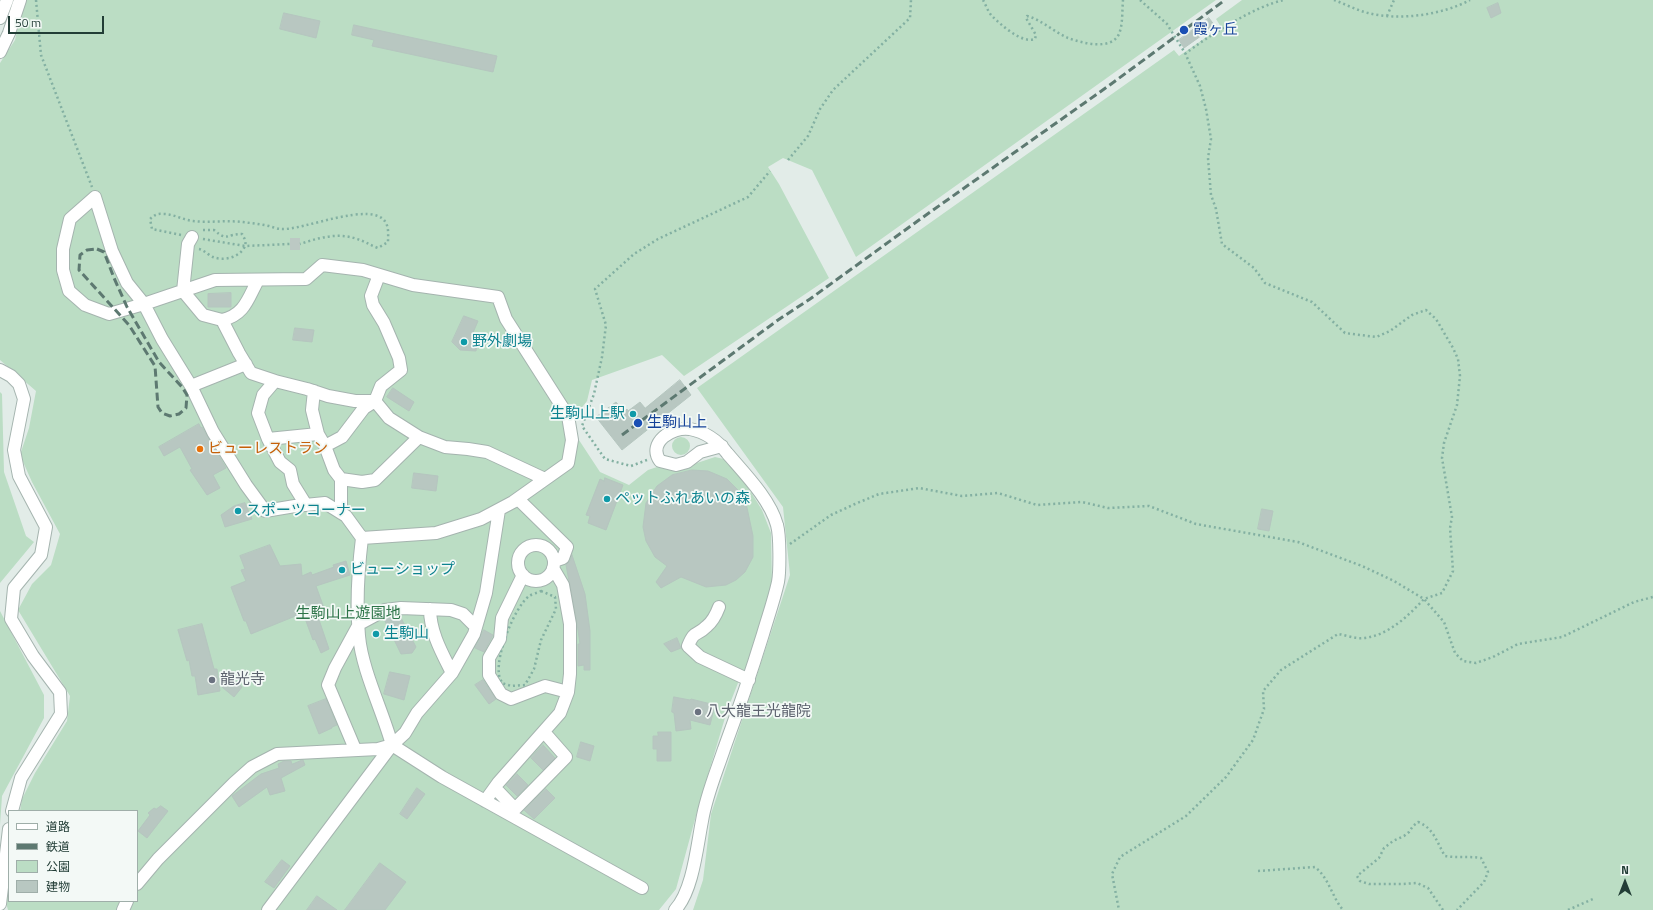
<!DOCTYPE html>
<meta charset="utf-8">
<style>
body{margin:0}
#map{position:relative;width:1653px;height:910px;overflow:hidden;background:#e2ece8;font-family:"Titillium Web","Noto Sans JP",sans-serif}
canvas{display:block}
.legend{position:absolute;left:8px;top:810px;width:130px;height:92px;box-sizing:border-box;background:#f3f9f6;border:1px solid #9faea9;margin:0;padding:5px 7px;list-style:none;font-size:12px;color:#223d36}
.legend li{display:flex;align-items:center;gap:8px;height:20px}
.legend b{width:20px;border:1px solid #9faea9}
.north{position:absolute;left:1605px;top:862px;width:40px;height:40px;-webkit-text-stroke:3px #f3f9f6;paint-order:stroke;rotate:0deg;font-size:11px;font-weight:700;line-height:16px;text-align:center;color:#223d36}
.north::after{content:'';display:block;margin:auto;width:14px;height:18px;background:#223d36;clip-path:polygon(50% 0,100% 100%,50% 72%,0 100%)}
.scale{position:absolute;left:8px;top:16px;width:96px;height:18px;box-sizing:border-box;border:2px solid #223d36;border-top:0;padding-left:5px;font-size:12px;line-height:14px;white-space:nowrap;color:#223d36;-webkit-text-stroke:3px #f3f9f6;paint-order:stroke}
</style>
<div id="map">
<canvas width="1653" height="910"></canvas>
<ul class="legend">
<li><b style="height:5px;background:#fff"></b>道路</li>
<li><b style="height:5px;background:#5d7971"></b>鉄道</li>
<li><b style="height:11px;background:#bbddc4"></b>公園</li>
<li><b style="height:11px;background:#b8c7c1"></b>建物</li>
</ul>
<div class="north">N</div>
<div class="scale">50 m</div>
</div>
<script>
const g = document.querySelector('canvas').getContext('2d');
g.lineJoin = 'round';
function fill(path, color) {
  g.fillStyle = color;
  g.fill(path, 'evenodd');
}
function trace(path, color, width, dash) {
  g.strokeStyle = color;
  g.lineWidth = width;
  g.lineCap = dash ? 'butt' : 'round';
  g.setLineDash(dash || []);
  g.stroke(path);
}
function drawText(font, color, halo, rows, align = 'center') {
  g.font = font + ' "Titillium Web","Noto Sans JP",sans-serif';
  g.lineWidth = 3.5;
  g.setLineDash([]);
  g.textBaseline = 'middle';
  g.strokeStyle = halo;
  g.fillStyle = color;
  for (const [text, x, y, turn = 0] of rows) {
    g.save();
    g.translate(x, y);
    g.rotate((+turn || 0) * Math.PI / 180);
    g.textAlign = isNaN(turn) ? turn : align;
    if (halo) g.strokeText(text, 0, 0);
    g.fillText(text, 0, 0);
    g.restore();
  }
}
const green = new Path2D(`
 M24,0H1216L856,257L812,170L783,158L768,167L779,184L829,278L684,376L662,355L592,380L587,401L575,416V434L600,472L629,485L648,470L660,466L673,471L715,457L728,460L741,476L762,510L771,533L772,585L749,663L738,683L727,711L697,812L676,889L659,910H8L6,903L9,882V901H137V811H20L22,799L35,773L67,721L70,696L18,610L32,584L51,565L60,534L32,482L20,455L29,428L36,391L0,360V63L15,40Z
 M1242,0H1653V910H693L703,880L711,814L790,575L783,507L697,388L1174,50L1179,56L1221,27L1216,19Z
 M0,392L2,394L4,472L26,536L34,542L0,583Z
 M672 446a9 9 0 1 1 18 0a9 9 0 1 1-18 0Z
 M0,611L44,695V718L2,796L0,825Z`);
const building = new Path2D(`
 M1498,3L1501,13L1491,18L1487,8Z
 M284,13L320,21L316,38L280,29Z
 M1209,18L1215,26L1184,48L1179,40Z
 M354,25L497,56L493,72L372,46L374,40L352,35Z
 M231,293V307H208V294Z
 M464,316L478,321L472,335L478,337L476,351L460,350L452,342Z
 M295,328L314,330L312,342L293,340Z
 M680,380L691,395L622,450L596,417L616,402L624,412L627,409L628,411L640,402L645,408Z
 M393,388L414,402L409,411L387,397Z
 M199,424L201,428L202,427L226,468L213,475L220,488L207,495L190,470L192,469L180,447L164,456L159,447Z
 M692,470L708,471L727,479L741,493L746,503L753,536V557L745,572L736,580L726,585L706,587L681,577L661,588L656,582L667,566L655,557L646,541L643,527L646,503L657,486L672,475Z
 M414,473L438,476L436,491L412,488Z
 M605,478L623,485L606,530L588,523L590,516L586,515L600,479L604,481Z
 M245,503L252,519L225,527L221,515L234,506Z
 M1262,509L1273,511L1269,531L1258,529Z
 M270,545L280,566L301,564L302,576L311,572L312,575L334,567L333,565L346,561L350,575L316,586L324,608L316,611L329,649L321,653L315,639L313,640L303,613L251,634L246,621H244L231,587L246,581L241,570L245,569L240,556Z
 M572,555L585,594L590,631V670H584V665L578,666V644H580L577,623L566,565L570,561Z
 M400,616L416,647L412,653L401,654L384,619Z
 M202,624L214,669H217L220,691L198,695L195,676H192L189,660L187,661L178,630Z
 M484,630L493,635L484,652L475,648Z
 M677,638L681,648L671,652L664,644Z
 M390,672L410,676L404,700L384,694Z
 M231,677L242,687L234,697L222,687Z
 M483,680L496,699L489,704L475,685Z
 M674,697L690,700L691,699L715,705L710,725L690,720L691,729L676,731L674,713L672,712Z
 M326,699L337,725L332,727V728L319,734L308,706Z
 M658,732H671V761H657V749H653V736H658Z
 M581,742L594,746L590,761L577,757Z
 M543,745L555,758L543,770L531,758Z
 M303,760L305,765L281,778L285,791L270,795L267,787L239,807L232,796L261,774L279,768L278,764L284,761H291L292,764Z
 M517,774L528,785L517,796L506,785Z
 M417,788L425,794L407,819L400,814Z
 M546,789L555,798L534,819L524,810Z
 M161,806L168,811L147,838L138,831L150,815L148,813L154,808L156,809Z
 M282,860L290,866L274,888L265,882Z
 M380,863L406,882L385,910H345Z
 M317,896L337,910H307Z`);
const minorTunnel = new Path2D(`
 M290,244H300`);
const path = new Path2D(`
 M36,0L41,55L92,187
 M983,0C986,5 988,12 992,16C1001,25 1022,44 1035,39L1036,35L1026,18L1027,16C1042,20 1054,32 1068,38C1082,43 1111,51 1119,34C1123,24 1122,11 1123,0
 M1140,0L1167,24L1185,53L1200,86L1206,109L1211,139L1208,158L1211,195L1216,209L1222,244L1254,268L1265,283L1312,302L1345,333L1376,337L1390,331L1412,315L1426,310L1436,319L1453,348L1458,359L1460,376L1457,405L1444,443L1442,458L1452,517L1450,528L1453,571L1442,593L1424,599L1444,622L1455,653L1463,661L1476,663L1493,657L1518,644L1562,637L1634,602L1653,597
 M1334,0C1345,4 1356,10 1368,13C1399,21 1442,15 1470,0
 M1387,16L1394,0
 M1185,54C1208,36 1255,6 1284,0
 M788,160L808,136L820,109L833,90L910,18L911,0
 M181,235L152,229L150,219C154,215 158,213 163,214C174,214 183,220 193,221C209,223 226,220 242,222C251,223 260,224 269,226C273,227 277,229 281,229C302,231 374,199 386,223C389,229 388,236 388,242L378,248C370,245 364,241 357,239C338,232 318,238 300,244
 M203,239L245,246L290,244
 M199,249C204,250 208,255 213,257C223,261 238,258 244,248C247,243 245,239 242,234C226,234 228,242 214,230H200
 M647,460L631,466L605,459L582,426L594,394L602,357L606,325L595,289L634,254L658,239L748,197L770,171
 M790,544L831,515L855,504L879,494L919,488L962,496L998,493L1037,505L1082,502L1108,508L1149,506L1196,524L1298,542L1362,566L1394,581L1424,599C1408,616 1388,636 1363,638C1355,639 1346,635 1338,634L1281,670L1263,691L1264,709L1253,740L1226,777L1186,816L1120,857L1112,874L1119,910
 M541,591L555,597L556,609L541,640L534,669L525,685L511,686L502,683C501,680 499,677 499,674C496,655 514,608 529,596C532,594 537,593 541,591Z
 M1258,871L1315,867C1329,878 1332,897 1343,910
 M1443,910L1428,888L1417,883L1402,884H1369L1360,881L1357,876L1379,858L1384,848L1393,841L1404,836L1409,832L1413,826L1418,822C1434,828 1437,843 1445,856C1456,858 1468,856 1481,858L1488,872L1484,882L1457,910
 M1568,910L1593,899`);
const minor = new Path2D(`
 M0,18L7,0
 M0,52L9,33L20,0
 M95,197L112,251L127,283L144,304L109,314L85,305L69,291L63,270V249L70,219Z
 M192,237L188,244L183,291L203,315L222,320L239,353L251,373L275,381L307,389L328,396L355,401H375
 M379,275L371,296L373,305L384,323L399,358L401,370L381,386L375,401L389,418L419,437L445,447L468,449L487,452L545,479
 M222,320C245,315 248,298 258,280
 M0,370L11,376L19,384L24,399L14,450L19,476L46,527L41,555L14,588L11,619L33,656L60,692L61,714L21,778L12,811
 M275,381L263,395L258,413L268,439L280,462L290,470L293,484L306,505
 M191,386L246,364
 M314,391L312,410L318,434L325,446L334,470L341,479
 M268,439L318,434
 M325,446L342,437L364,408L375,401
 M518,499L567,547L563,558L554,561
 M499,510L486,593L474,634L452,673L417,713L405,733L392,745L442,777L642,888
 M341,513V479L362,482L375,480L419,437
 M518 563a18 18 0 1 1 36 0a18 18 0 1 1-36 0Z
 M523,575L502,618L500,639L489,658V675L501,694L511,699L545,686L568,692L570,674V624L563,585L553,568
 M719,607C716,615 713,621 707,626C696,637 695,629 688,646L700,657L749,680
 M430,609C430,632 442,653 452,673
 M355,749L328,685L335,668L359,624L385,610L401,608L451,610L463,614L476,627
 M495,788L515,809L566,757L544,732
 M485,801L498,783L560,713L568,692
 M137,884L158,859L234,783L252,767L277,754L378,749L392,745
 M0,904L9,829
 M123,910L127,901
 M268,910L392,745C383,712 362,670 359,636C356,604 358,571 362,538L346,516L325,503L295,506L265,511L246,485L213,432L191,386L162,339L144,304L215,280L306,279L322,265L363,270L413,285L498,297L506,319L568,416L572,440L568,463L513,502L481,519L436,533L362,538
 M675,910C693,891 697,846 702,821C706,796 716,773 724,749C738,711 751,673 763,634C768,617 774,600 778,582C780,571 780,535 777,525C770,499 744,473 727,453C718,441 705,432 690,429C672,426 647,443 660,461L676,465L687,462L700,452L722,446`);
const rail = new Path2D(`
 M97,249L104,252L114,278L127,307L159,362L182,387L187,395L186,408L179,414L170,416L162,413L158,407L155,366L129,325L79,270L80,255L87,250Z
 M622,435L778,320L810,299L919,220L1107,87L1225,0`);
const markers = [
 [1184,30,5,"#1a4fb4"],
 [464,342,4,"#0f9aa8"],
 [633,414,4,"#0f9aa8"],
 [638,423,5,"#1a4fb4"],
 [200,449,4,"#e8710a"],
 [607,499,4,"#0f9aa8"],
 [238,511,4,"#0f9aa8"],
 [342,570,4,"#0f9aa8"],
 [376,634,4,"#0f9aa8"],
 [212,680,4,"#6b7280"],
 [698,712,4,"#6b7280"]
];
const transitNames = [
 ["霞ヶ丘",1193,30],
 ["生駒山上",647,423]
];
const cultureNames = [
 ["野外劇場",472,342],
 ["生駒山上駅",625,414,"right"],
 ["ペットふれあいの森",615,499],
 ["スポーツコーナー",246,511],
 ["ビューショップ",350,570],
 ["生駒山",384,634]
];
const foodNames = [
 ["ビューレストラン",208,449]
];
const parkNames = [
 ["生駒山上遊園地",348,614]
];
const worshipNames = [
 ["龍光寺",220,680],
 ["八大龍王光龍院",706,712]
];
fill(green, '#bbddc4');
fill(building, '#b8c7c1');
trace(building, '#b5c6bf', 1);
trace(minorTunnel, '#bcc9c4', 12, [12, 6]);
trace(minor, '#a5b4af', 14);
trace(path, '#83b0a2', 2.5, [2, 3]);
trace(minor, '#fff', 12);
trace(rail, '#5d7971', 3, [8, 4]);
for (const [x, y, r, color] of markers) {
  const dot = new Path2D();
  dot.arc(x, y, r, 0, 2 * Math.PI);
  g.fillStyle = color;
  g.fill(dot);
  trace(dot, '#f3f9f6', 1.5);
}
drawText('15px', '#164399', '#f3f9f6', transitNames, 'left');
drawText('15px', '#0d838f', '#f3f9f6', cultureNames, 'left');
drawText('15px', '#c56008', '#f3f9f6', foodNames, 'left');
drawText('15px', '#2d7448', '#f3f9f6', parkNames);
drawText('15px', '#5b616d', '#f3f9f6', worshipNames, 'left');
</script>
